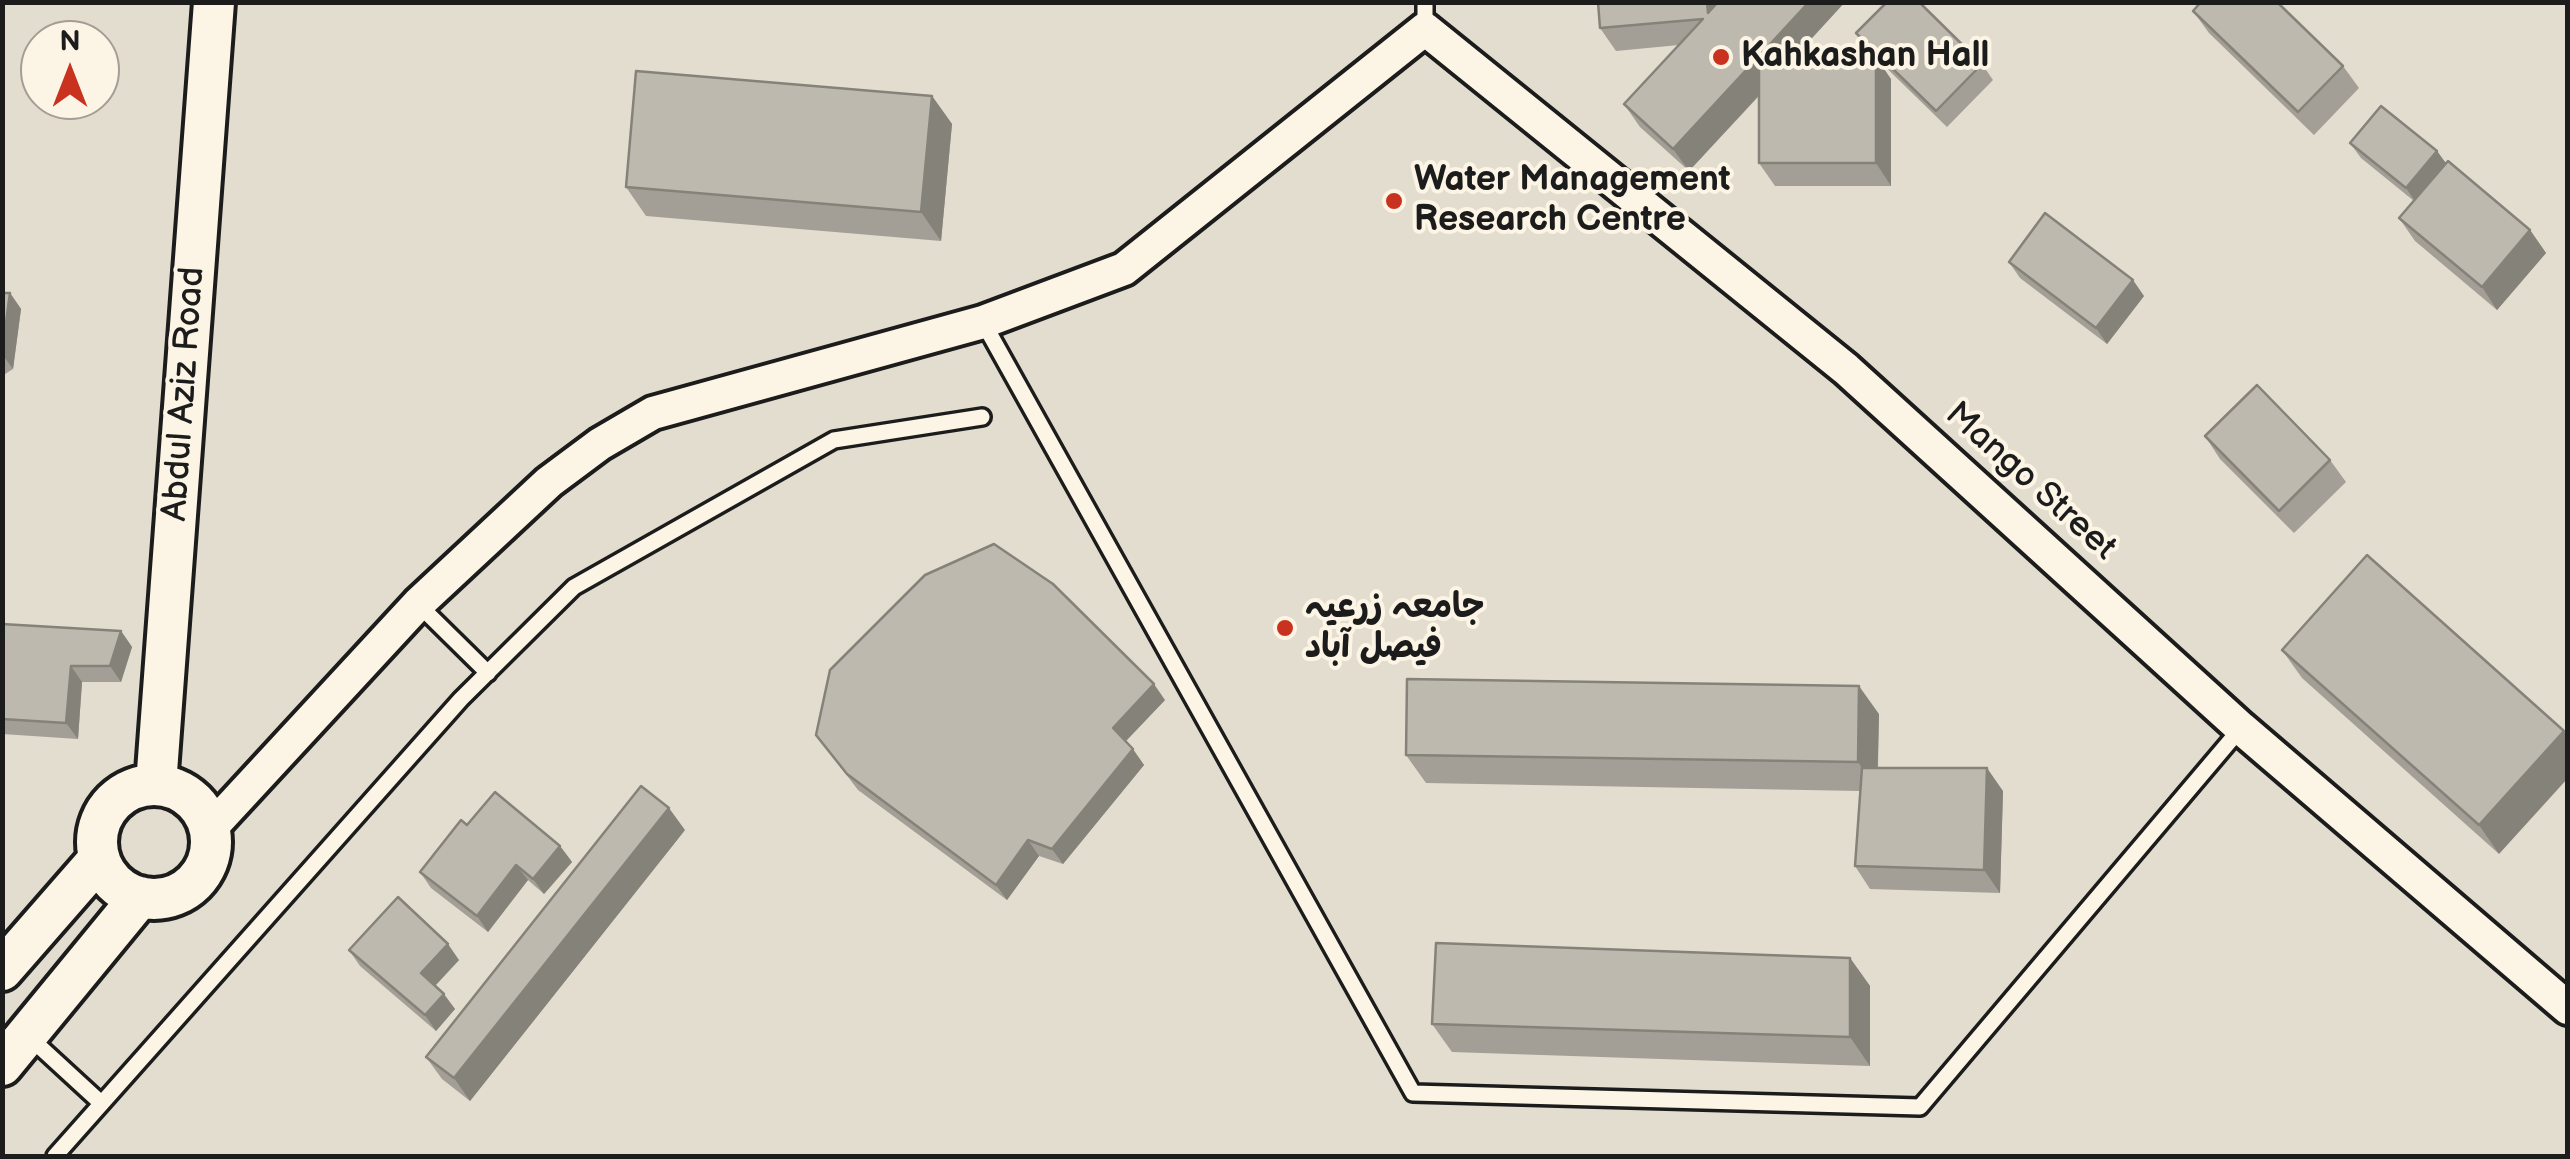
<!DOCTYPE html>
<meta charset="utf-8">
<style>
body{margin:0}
#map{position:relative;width:2570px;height:1159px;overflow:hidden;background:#f3ecdd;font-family:"Balsamiq Sans",sans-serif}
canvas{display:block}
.frame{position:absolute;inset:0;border:5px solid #1c1c1c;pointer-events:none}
.north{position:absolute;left:20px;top:20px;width:100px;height:100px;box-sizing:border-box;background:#fcf5e5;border:2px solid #a29e95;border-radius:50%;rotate:0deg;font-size:28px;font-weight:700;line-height:40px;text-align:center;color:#1c1c1c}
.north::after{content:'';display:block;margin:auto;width:35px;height:45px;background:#c8321e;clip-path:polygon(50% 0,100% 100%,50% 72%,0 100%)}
</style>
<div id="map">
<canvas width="2570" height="1159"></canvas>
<div class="frame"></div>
<div class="north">N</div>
</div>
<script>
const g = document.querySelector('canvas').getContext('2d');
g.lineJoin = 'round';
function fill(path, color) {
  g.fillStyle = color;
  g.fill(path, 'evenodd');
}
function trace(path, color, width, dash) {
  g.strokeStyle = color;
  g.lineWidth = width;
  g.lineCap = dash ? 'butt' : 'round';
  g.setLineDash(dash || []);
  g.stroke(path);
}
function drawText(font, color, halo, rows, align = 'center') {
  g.font = font + ' "Balsamiq Sans","Playpen Sans Arabic",sans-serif';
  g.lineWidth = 8;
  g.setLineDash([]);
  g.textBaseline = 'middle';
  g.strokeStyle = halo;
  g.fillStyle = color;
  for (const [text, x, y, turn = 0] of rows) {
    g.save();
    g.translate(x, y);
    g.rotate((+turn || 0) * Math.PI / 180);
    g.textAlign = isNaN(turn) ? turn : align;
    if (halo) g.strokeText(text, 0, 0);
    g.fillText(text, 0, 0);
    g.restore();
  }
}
const built = new Path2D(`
 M3,3H2567V1156H3ZM40,40H100V100H40Z`);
const service = new Path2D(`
 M1425,2V29
 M983,322L1413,1093L1920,1107L2241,728
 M418,604L488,673
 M27,1035L101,1103
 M55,1156L461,699L574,587L834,440L982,417`);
const minor = new Path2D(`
 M210,829L418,604L549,482L600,444L653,413L983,322L1124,269L1425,29L1846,369L2241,728L2568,1008`);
const tertiary = new Path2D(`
 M156,785L214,2
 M97 842a57 57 0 1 1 114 0a57 57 0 1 1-114 0Z
 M2,970L99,859
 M2,1065L140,897`);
const wall = new Path2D(`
 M1598,2H1845L1795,57L1891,79V186H1775L1759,163V96L1689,171L1640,127L1624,104L1679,45L1616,51L1600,28Z
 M2193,11L2343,66L2359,88L2314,135L2209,33Z
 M1856,33L1982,64L1993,80L1947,127L1867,49Z
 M932,96L952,124L941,241L646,216L626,187Z
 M2350,143L2437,151L2446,164L2530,230L2546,253L2497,310L2415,241L2399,218L2414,201L2361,158Z
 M2009,262L2144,296L2107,344L2020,278Z
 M2,293H10L21,309L13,369L2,376Z
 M2205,436L2330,460L2346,482L2294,533L2220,459Z
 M2367,555L2499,854L2302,678L2282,650Z
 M2,624L121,631L132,647L121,682H82L78,739L2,734Z
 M1165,700L1126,741L1144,765L1063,864L1039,856L1007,900L858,790L816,735Z
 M1879,714L1878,768L2003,791L2000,893L1870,889L1855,866L1860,791L1426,783L1406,755Z
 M467,825L560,846L572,862L544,894L528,880L488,932L431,888L420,872Z
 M685,830L470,1101L442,1079L426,1057Z
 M349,950L459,960L435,986L455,1009L436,1031L360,966Z
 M1850,958L1870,986V1066L1452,1052L1432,1024Z`);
const shadedWall = new Path2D(`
 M1707,2H1721L1708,13Z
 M1809,2H1845L1689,171L1673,149Z
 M1876,57L1891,79V186L1876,163Z
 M932,96L952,124L941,241L921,212Z
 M2437,151L2448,166L2417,204L2406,188Z
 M2530,230L2546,253L2497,310L2482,287Z
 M2133,280L2144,296L2107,344L2096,328Z
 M10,293L21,309L13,369L2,354Z
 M121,631L132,647L121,682L110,666Z
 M71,666L82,682L78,739L66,723Z
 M1154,684L1165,700L1124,743L1113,728Z
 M1859,686L1879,714L1877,791L1858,762Z
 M2564,731L2568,737V778L2499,854L2479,825Z
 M1133,749L1144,765L1063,864L1052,849Z
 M1987,768L2003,791L2000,893L1984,870Z
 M669,808L685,830L470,1101L454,1078Z
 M1028,840L1039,856L1007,900L996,885Z
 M560,846L572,862L544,894L533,879Z
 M516,865L528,880L488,932L477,916Z
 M448,944L459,960L432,989L421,973Z
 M1850,958L1870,986V1066L1850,1037Z
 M444,994L455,1009L436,1031L425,1015Z`);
const building = new Path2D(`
 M1598,2H1707L1708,13L1718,2H1809L1673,149L1624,104L1703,19L1600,28Z
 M1887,2H1919L1982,64L1936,111L1856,33Z
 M2201,2H2277L2343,66L2298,112L2193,11Z
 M1759,57H1876V163H1759Z
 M636,71L932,96L921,212L626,187Z
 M2381,106L2437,151L2406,188L2350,143Z
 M2448,161L2530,230L2482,287L2399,218Z
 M2045,213L2133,280L2096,328L2009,262Z
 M2,293H10L2,352Z
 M2257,385L2330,460L2279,511L2205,436Z
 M994,544L1053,584L1154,684L1113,728L1133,749L1052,849L1028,840L996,885L847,774L816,735L830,670L925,575Z
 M2367,555L2564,731L2479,825L2282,650Z
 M2,624L121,631L110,666H71L66,723L2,719Z
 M1407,679L1859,686L1858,762L1406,755Z
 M1862,768H1987L1984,870L1855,866Z
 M641,786L669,808L454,1078L426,1057Z
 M495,792L560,846L533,879L516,865L477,916L420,872L461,820L467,825Z
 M398,897L448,944L421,973L444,994L425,1015L349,950Z
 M1436,943L1850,958V1037L1432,1024Z`);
const markers = [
 [1721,57,10,"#c8321e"],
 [1394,201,10,"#c8321e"],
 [1285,628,10,"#c8321e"]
];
const poiNames = [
 ["Kahkashan Hall",1741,57],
 ["Water Management",1414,181],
 ["Research Centre",1414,221],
 ["جامعہ زرعیہ",1305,608],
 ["فیصل آباد",1305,648]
];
const streetNames = [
 ["Abdul Aziz Road",185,394,-86],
 ["Mango Street",2030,482,42]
];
fill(built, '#e3ddcf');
trace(service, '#1c1c1c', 22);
trace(minor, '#1c1c1c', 40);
trace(tertiary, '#1c1c1c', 48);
trace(service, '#fcf5e5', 15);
trace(minor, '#fcf5e5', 32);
trace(tertiary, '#fcf5e5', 40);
fill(wall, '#a39f96');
fill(shadedWall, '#85827a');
fill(building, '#beb9ae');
trace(building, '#85827a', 2.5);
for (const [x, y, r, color] of markers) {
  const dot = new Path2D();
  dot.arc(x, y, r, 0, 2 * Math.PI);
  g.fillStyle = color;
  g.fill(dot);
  trace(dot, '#fcf5e5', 4);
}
drawText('bold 35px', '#1c1c1c', '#fcf5e5', poiNames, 'left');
drawText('35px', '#1c1c1c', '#fcf5e5', streetNames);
</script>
